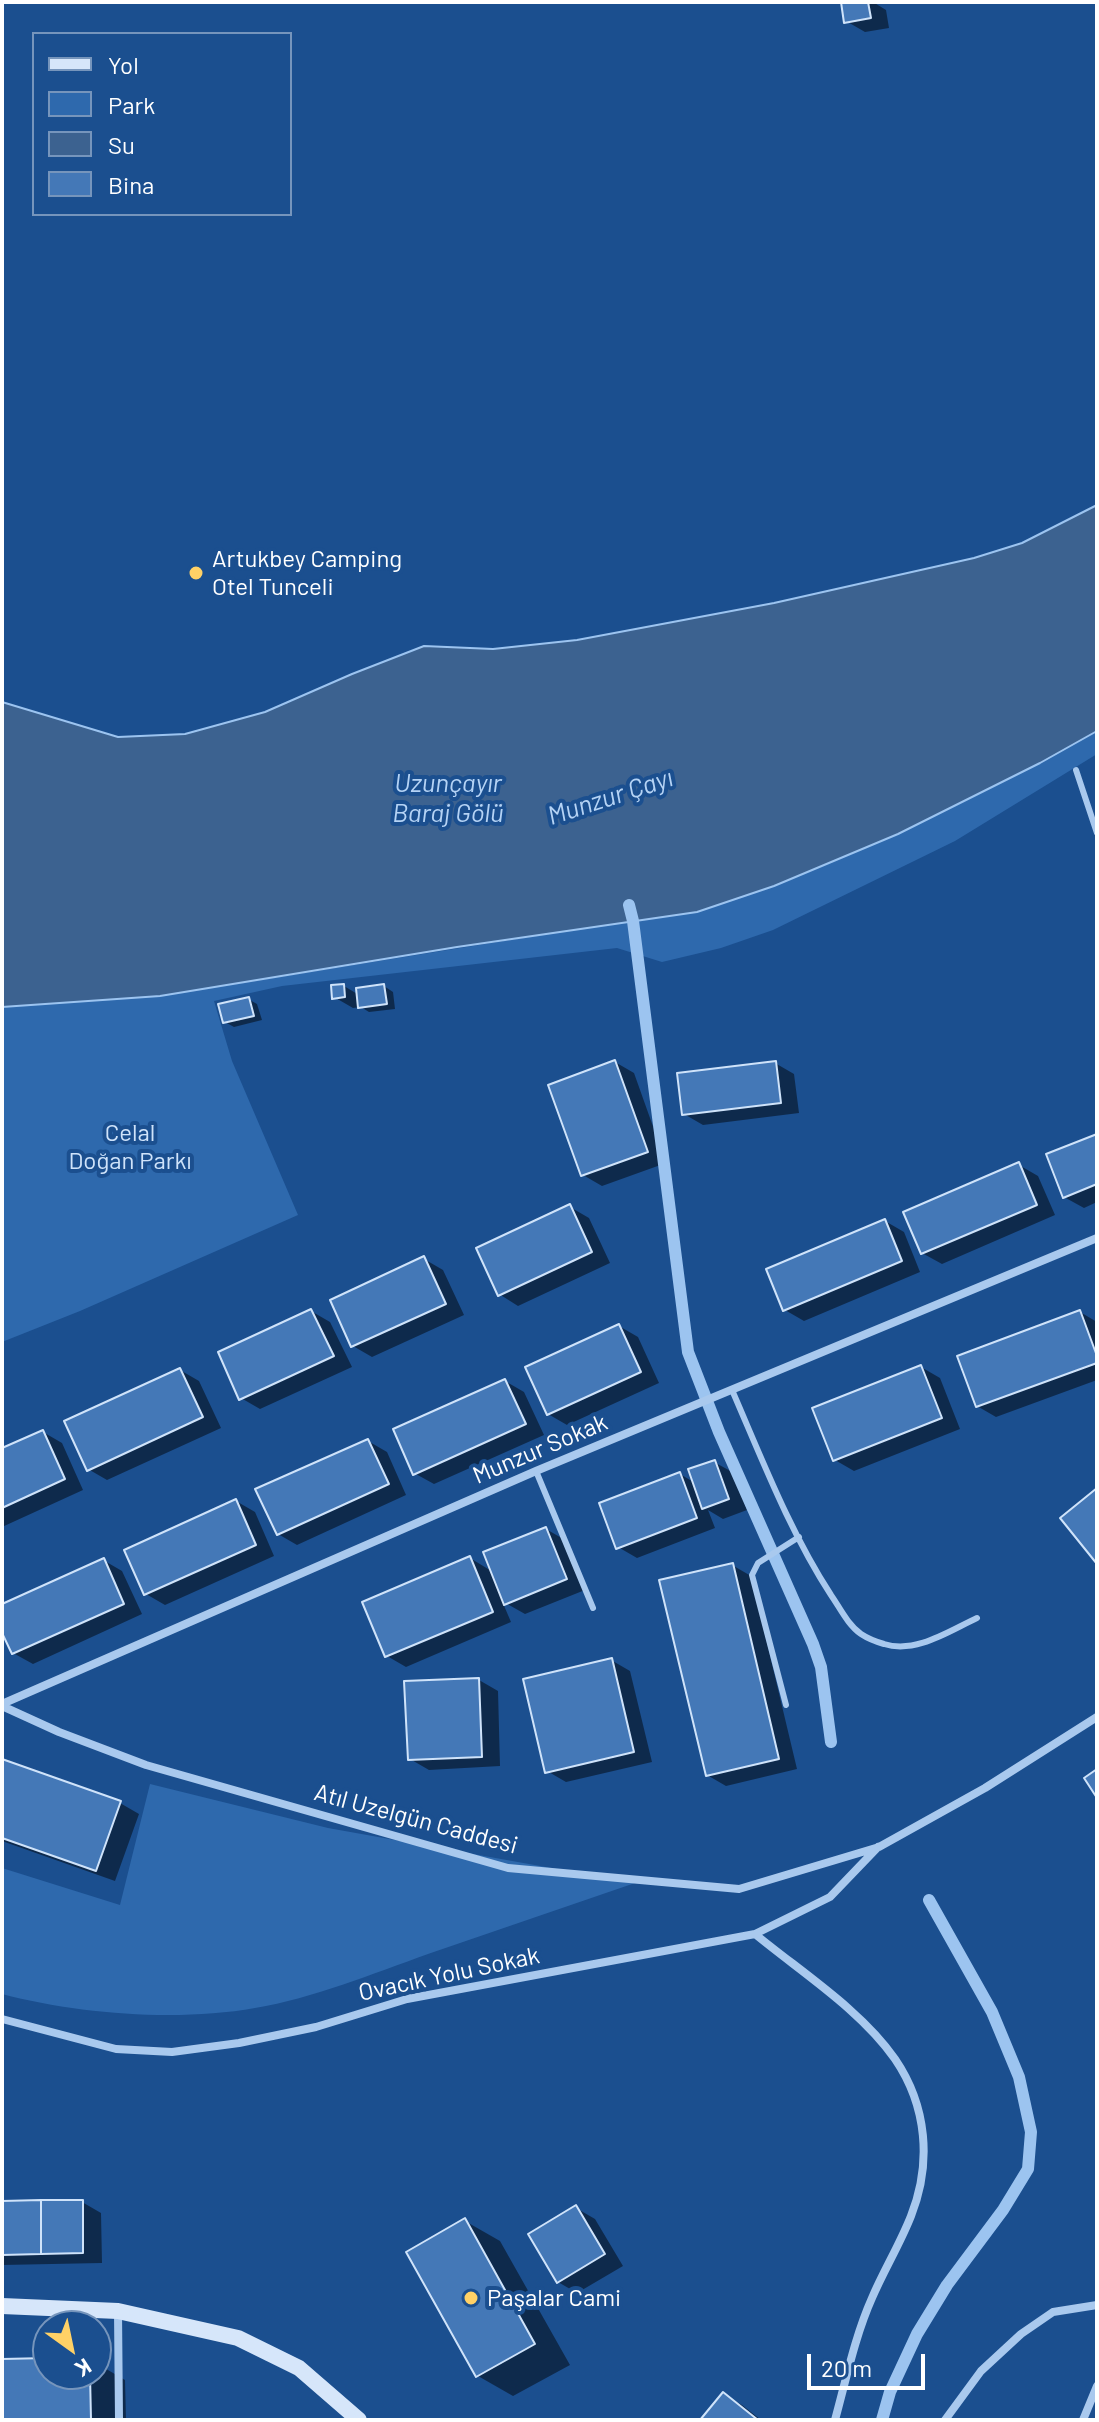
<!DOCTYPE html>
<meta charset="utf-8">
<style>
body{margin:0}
#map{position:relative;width:1099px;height:2422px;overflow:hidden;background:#1b4f8f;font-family:Barlow,sans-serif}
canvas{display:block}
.frame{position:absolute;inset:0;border:4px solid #fff;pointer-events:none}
.legend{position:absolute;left:32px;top:32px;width:260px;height:184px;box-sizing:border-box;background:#1b4f8f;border:2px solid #7695bc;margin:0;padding:10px 14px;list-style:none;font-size:24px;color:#fff}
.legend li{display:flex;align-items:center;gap:16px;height:40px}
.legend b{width:40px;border:2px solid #7695bc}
.north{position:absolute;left:32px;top:2310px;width:80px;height:80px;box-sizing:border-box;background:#1b4f8f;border:2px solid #7695bc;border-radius:50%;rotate:147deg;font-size:22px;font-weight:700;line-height:32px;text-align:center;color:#fff}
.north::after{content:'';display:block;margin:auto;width:28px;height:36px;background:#ffd166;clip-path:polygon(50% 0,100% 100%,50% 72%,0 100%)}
.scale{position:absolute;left:807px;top:2354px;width:118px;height:36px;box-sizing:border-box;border:4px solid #fff;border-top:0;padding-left:10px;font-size:24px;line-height:28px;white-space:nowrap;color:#fff;-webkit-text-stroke:6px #1b4f8f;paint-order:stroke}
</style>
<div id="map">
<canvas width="1099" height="2422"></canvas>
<div class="frame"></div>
<ul class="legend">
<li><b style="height:10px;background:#d6e6fa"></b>Yol</li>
<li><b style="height:22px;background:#2e69ad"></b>Park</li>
<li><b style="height:22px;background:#3c6290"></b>Su</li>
<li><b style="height:22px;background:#4478b7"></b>Bina</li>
</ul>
<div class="north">K</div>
<div class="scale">20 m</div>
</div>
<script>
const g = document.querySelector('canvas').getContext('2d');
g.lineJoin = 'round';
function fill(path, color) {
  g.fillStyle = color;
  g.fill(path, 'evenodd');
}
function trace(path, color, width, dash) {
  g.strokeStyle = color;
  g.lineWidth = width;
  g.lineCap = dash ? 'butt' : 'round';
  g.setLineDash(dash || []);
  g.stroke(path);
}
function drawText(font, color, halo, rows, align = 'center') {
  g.font = font + ' Barlow,sans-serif';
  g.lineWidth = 8;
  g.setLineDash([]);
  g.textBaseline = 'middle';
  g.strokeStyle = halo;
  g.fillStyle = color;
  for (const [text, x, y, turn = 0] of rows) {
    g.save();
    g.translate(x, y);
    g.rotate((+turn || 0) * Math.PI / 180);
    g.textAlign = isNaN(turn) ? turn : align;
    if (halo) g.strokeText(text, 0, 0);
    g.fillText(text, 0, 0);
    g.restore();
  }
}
const green = new Path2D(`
 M1097,731V754L955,841L773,930L721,948L662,962L617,948L282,986L214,1001L232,1061L298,1215L80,1311L2,1342V1007L160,996L704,909C841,864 972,802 1097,731Z
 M150,1784L328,1828L635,1883C566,1907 497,1930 428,1954C372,1974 314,1998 255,2008C177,2022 78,2014 2,1994V1868L120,1905Z`);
const water = new Path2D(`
 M1097,505V731L1040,763L898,834L774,886L697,912L457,947L160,996L2,1007V702L118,737L185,734L265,712L352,674L424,646L493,649L577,640L774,603L974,558L1022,543Z`);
const shadow = new Path2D(`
 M848,2H873L886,10L889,28L865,32L846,21Z
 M344,986L359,995L384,986L393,992L395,1009L369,1012L361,1007L353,1008L334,997Z
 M248,999L257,1004L262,1020L234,1027L225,1022Z
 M615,1062L634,1073L666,1163L602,1186L583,1175Z
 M775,1063L794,1074L799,1113L703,1125L684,1114Z
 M1097,1136V1202L1084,1208L1064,1197Z
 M1019,1165L1038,1176L1055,1215L942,1264L922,1253Z
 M570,1207L589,1218L610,1263L518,1306L499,1294Z
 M885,1221L904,1232L920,1272L804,1321L785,1310Z
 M424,1259L443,1270L464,1315L372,1357L353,1346Z
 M311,1311L330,1322L352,1367L260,1409L241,1398Z
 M1080,1312L1097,1322V1380L996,1417L977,1406Z
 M619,1326L638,1337L659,1383L567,1425L548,1414Z
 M921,1367L940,1378L960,1429L854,1471L835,1460Z
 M180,1370L199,1381L221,1428L107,1480L88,1469Z
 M505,1381L524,1392L544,1435L434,1484L414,1473Z
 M43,1432L62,1443L83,1490L2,1527V1451Z
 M368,1441L387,1452L406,1495L297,1545L278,1534Z
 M714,1462L734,1473L747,1510L723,1519L708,1510L715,1528L637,1558L618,1547L680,1474L695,1483Z
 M236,1501L255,1512L274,1556L165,1605L146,1594Z
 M546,1529L565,1540L585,1590L525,1614L502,1601L511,1622L406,1667L387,1656L470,1558L493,1572Z
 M103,1560L122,1571L142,1614L33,1664L13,1653L2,1628V1607Z
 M732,1565L751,1576L797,1769L726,1786L707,1775Z
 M611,1660L630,1671L652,1762L566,1782L547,1771Z
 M479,1680L498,1691L500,1766L429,1770L410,1759Z
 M2,1761L120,1803L139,1814L115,1881L2,1841Z
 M82,2202L101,2213L102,2263L2,2265V2203Z
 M576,2208L595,2219L623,2266L577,2293L558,2282Z
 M465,2221L500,2241L570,2365L513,2396L478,2376Z
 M48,2360V2374H96V2363L125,2380L126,2420H2V2361Z
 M723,2394L742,2405L761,2420H703Z`);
const stream = new Path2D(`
 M629,905L633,921L688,1352L719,1432L813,1644L821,1667L831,1742
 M882,2420L890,2392L917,2334L947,2285L1003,2210L1028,2169L1031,2132L1019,2077L992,2012L929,1900`);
const building = new Path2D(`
 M841,2H868L871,18L844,23Z
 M344,984L345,997L332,999L331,985Z
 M384,984L387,1004L358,1008L356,988Z
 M249,997L254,1016L223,1023L218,1004Z
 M615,1060L648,1152L581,1176L548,1085Z
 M776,1061L781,1103L682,1115L677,1073Z
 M1097,1134V1184L1063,1198L1046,1154Z
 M1019,1162L1037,1205L921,1254L903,1212Z
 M570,1204L592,1252L498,1296L476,1248Z
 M885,1219L902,1261L783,1311L766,1269Z
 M424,1256L446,1304L351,1347L330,1300Z
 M311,1309L334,1356L239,1400L218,1352Z
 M1080,1310L1097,1356V1363L976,1407L957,1356Z
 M619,1324L641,1372L547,1415L525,1367Z
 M921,1365L942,1418L833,1461L812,1408Z
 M180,1368L203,1417L87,1471L64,1421Z
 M505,1379L526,1424L413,1475L393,1429Z
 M43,1430L65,1479L2,1508V1448Z
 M368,1439L389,1484L277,1535L255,1489Z
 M715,1460L729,1499L702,1509L688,1469Z
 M680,1472L697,1518L616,1549L599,1503Z
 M1097,1488V1564L1060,1518Z
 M236,1499L256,1545L144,1595L124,1550Z
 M546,1527L567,1579L504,1605L483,1552Z
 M470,1556L493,1612L385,1657L362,1602Z
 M104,1558L124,1604L12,1654L2,1633V1604Z
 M733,1563L779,1759L706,1776L659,1580Z
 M612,1658L634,1752L545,1773L523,1679Z
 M479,1678L482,1757L408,1760L404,1681Z
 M2,1759L121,1801L96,1871L2,1838Z
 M1097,1769V1798L1084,1778Z
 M41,2200H83V2253L41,2254Z
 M41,2200V2254L2,2255V2201Z
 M576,2205L605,2254L557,2283L528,2234Z
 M465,2218L535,2344L476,2377L406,2252Z
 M48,2358V2374H90L91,2420H2V2359Z
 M723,2392L758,2420H700Z`);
const service = new Path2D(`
 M1076,770L1097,833
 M732,1390C762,1459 790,1532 831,1595C840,1608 848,1625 861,1634C867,1638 877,1642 884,1644C916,1654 949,1631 977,1618
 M536,1471L593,1608
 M786,1705L752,1575L758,1563L799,1537`);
const minor = new Path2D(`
 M2,1704L536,1471L1097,1238
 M2,1706L59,1732L146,1765L508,1868L739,1889L879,1847L985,1788L1097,1717
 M755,1934C801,1972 861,2010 895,2059C927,2106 932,2163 911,2216C900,2244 884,2270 872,2298C855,2336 846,2380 835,2420
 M2,2019L116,2049L172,2052L239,2043L316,2027L407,1999L755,1934L830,1897L878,1847
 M118,2311L119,2420
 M945,2420L981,2371L1021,2334L1053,2312L1097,2305
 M1083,2420L1097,2386`);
const secondary = new Path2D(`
 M2,2306L118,2311L238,2338L299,2368L359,2420`);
const markers = [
 [196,573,8,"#ffd166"],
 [471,2298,8,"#ffd166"]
];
const poiNames = [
 ["Artukbey Camping",212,559],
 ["Otel Tunceli",212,587],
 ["Paşalar Cami",487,2298]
];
const parkNames = [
 ["Celal",130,1133],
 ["Doğan Parkı",130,1161]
];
const streetNames = [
 ["Munzur Sokak",540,1449,-23],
 ["Atıl Uzelgün Caddesi",416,1819,15],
 ["Ovacık Yolu Sokak",449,1974,-12]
];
const waterNames = [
 ["Uzunçayır",448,783],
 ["Baraj Gölü",448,813],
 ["Munzur Çayı",610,797,-18]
];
fill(green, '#2e69ad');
fill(water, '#3c6290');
trace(water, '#9cc4f0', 2);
fill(shadow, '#0007');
trace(stream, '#9cc4f0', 12);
fill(building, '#4478b7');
trace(building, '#cfe3fa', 2);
trace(service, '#a9c9ee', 6);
trace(minor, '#a9c9ee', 8);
trace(secondary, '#d6e6fa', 16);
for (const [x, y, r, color] of markers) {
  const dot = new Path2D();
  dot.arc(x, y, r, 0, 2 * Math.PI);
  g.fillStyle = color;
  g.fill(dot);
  trace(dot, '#1b4f8f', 3);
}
drawText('24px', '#fff', '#1b4f8f', poiNames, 'left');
drawText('24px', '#cfe3fa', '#1b4f8f', parkNames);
drawText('24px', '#fff', '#1b4f8f', streetNames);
drawText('italic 26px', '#b5d3f5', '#1b4f8f', waterNames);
</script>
